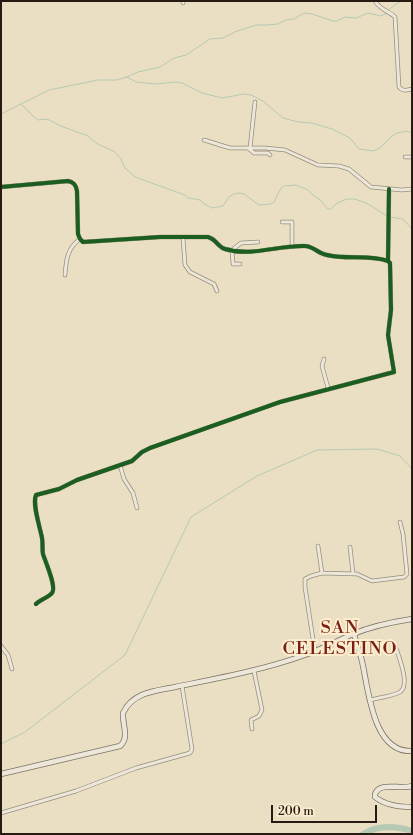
<!DOCTYPE html>
<style>
body{margin:0}
#map{position:relative;width:413px;height:835px;overflow:hidden;background:#ebdfc3;font-family:"Libre Bodoni",serif}
canvas{display:block}
.frame{position:absolute;inset:0;border:2px solid #271a13;pointer-events:none}
.scale{position:absolute;left:271px;top:805px;width:106px;height:18px;box-sizing:border-box;border:2px solid #271a13;border-top:0;padding-left:5px;font-size:12px;line-height:14px;white-space:nowrap;color:#271a13;-webkit-text-stroke:3px #fceece;paint-order:stroke}
</style>
<div id="map">
<canvas width="413" height="835"></canvas>
<div class="frame"></div>
<div class="scale">200 m</div>
</div>
<script>
const g = document.querySelector('canvas').getContext('2d');
g.lineJoin = 'round';
function trace(path, color, width, dash) {
  g.strokeStyle = color;
  g.lineWidth = width;
  g.lineCap = dash ? 'butt' : 'round';
  g.setLineDash(dash || []);
  g.stroke(path);
}
function drawText(font, color, halo, rows, align = 'center') {
  g.font = font + ' "Libre Bodoni",serif';
  g.lineWidth = 4;
  g.setLineDash([]);
  g.textBaseline = 'middle';
  g.strokeStyle = halo;
  g.fillStyle = color;
  for (const [text, x, y, turn = 0] of rows) {
    g.save();
    g.translate(x, y);
    g.rotate((+turn || 0) * Math.PI / 180);
    g.textAlign = isNaN(turn) ? turn : align;
    if (halo) g.strokeText(text, 0, 0);
    g.fillText(text, 0, 0);
    g.restore();
  }
}
const stream = new Path2D(`
 M388,10L401,1
 M127,77L136,82L155,84L176,82L182,83L202,93L222,98L244,94L251,95L263,101L283,118L298,122L312,123L332,129L350,138L359,149L374,151L381,147L391,137L397,133L408,131L412,134
 M21,104L34,117L38,120L47,119L61,126L88,136L96,143L115,152L121,159L125,168L135,177L185,195L188,198L200,200L203,203L212,208L223,206L229,197L234,194L239,193L244,194L259,205L271,204L274,202L281,188L284,186L296,185L308,190L314,196L319,199L328,209H331L337,203L347,199H355L368,204L387,216
 M1,114L49,90L98,80H117L127,77L138,72L160,67L174,58L186,55L210,39L223,38L237,31L256,25H266L278,24L286,20L294,19L304,13L312,14L333,21H337L345,17L356,18L368,13L381,16L387,13
 M390,217L403,219L412,229
 M1,744L25,732L125,655L191,517L257,476L317,450L377,449L400,456L412,469`);
const river = new Path2D(`
 M363,834C378,825 396,826 412,831`);
const street = new Path2D(`
 M183,1V3
 M375,1C380,10 389,11 395,17L399,87C403,92 407,90 412,89
 M204,140L230,148H265L285,150L318,165L339,166L349,169L371,187L402,190L412,189
 M248,148L254,153H268L270,155
 M250,148L255,102
 M405,157H412
 M1,187L68,181C74,182 76,185 77,191L78,234L80,239L83,242L160,237H208C216,239 218,247 225,249C252,257 278,245 305,246C313,246 319,254 327,255C347,260 369,254 388,261
 M282,222H292V247
 M183,238L185,265L190,272L214,284L217,291
 M240,264H233L232,250L241,243L258,242
 M65,275C66,261 67,248 80,239
 M324,359L322,366L328,388
 M120,465L124,479L133,493L137,508
 M318,546L322,573
 M350,547L353,573
 M36,604C40,600 49,597 52,593C57,587 45,561 43,554C42,549 43,543 42,538C40,527 32,504 36,495L59,489L77,480L132,461L142,452L150,448L280,402L394,372L388,335L391,310L390,263L388,261L389,189
 M1,646L8,655L12,669
 M315,652L305,587V579L311,576L322,573L357,574L372,581L404,577L407,574L403,534L400,522
 M370,700C377,698 394,696 400,692C411,685 398,655 395,645
 M252,729L251,720L259,716L262,710L254,671
 M1,813L76,791L136,768L190,753L192,749L182,686`);
const secondary = new Path2D(`
 M354,634C357,645 361,655 363,666C369,694 374,753 412,751
 M1,774L120,746C130,737 122,725 123,713C133,692 155,691 175,687C219,678 263,670 305,655C322,649 337,641 353,634C372,626 392,622 412,619
 M412,786C400,790 380,781 375,794V797C385,805 399,807 412,807`);
const cycleway = new Path2D(`
 M1,187L68,181C74,182 76,185 77,191L78,234L80,239L83,242L160,237H208C216,239 218,247 225,249C252,257 278,245 305,246C313,246 319,254 327,255C347,260 369,254 388,261
 M36,604C40,600 49,597 52,593C57,587 45,561 43,554C42,549 43,543 42,538C40,527 32,504 36,495L59,489L77,480L132,461L142,452L150,448L280,402L394,372L388,335L391,310L390,263L388,261L389,189`);
const quarterNames = [
 ["SAN",340,629],
 ["CELESTINO",340,650]
];
trace(stream, '#b6c9b4', 1);
trace(river, '#b6c9b4', 6);
trace(street, '#968e7e', 4.5);
trace(secondary, '#7b7466', 6);
trace(street, '#ede7d9', 3);
trace(secondary, '#ede7d9', 4.5);
trace(cycleway, '#1b5e20', 4);
g.letterSpacing = '1px';
drawText('18px', '#7a1f14', '#fceece', quarterNames);
g.letterSpacing = '0px';
</script>
